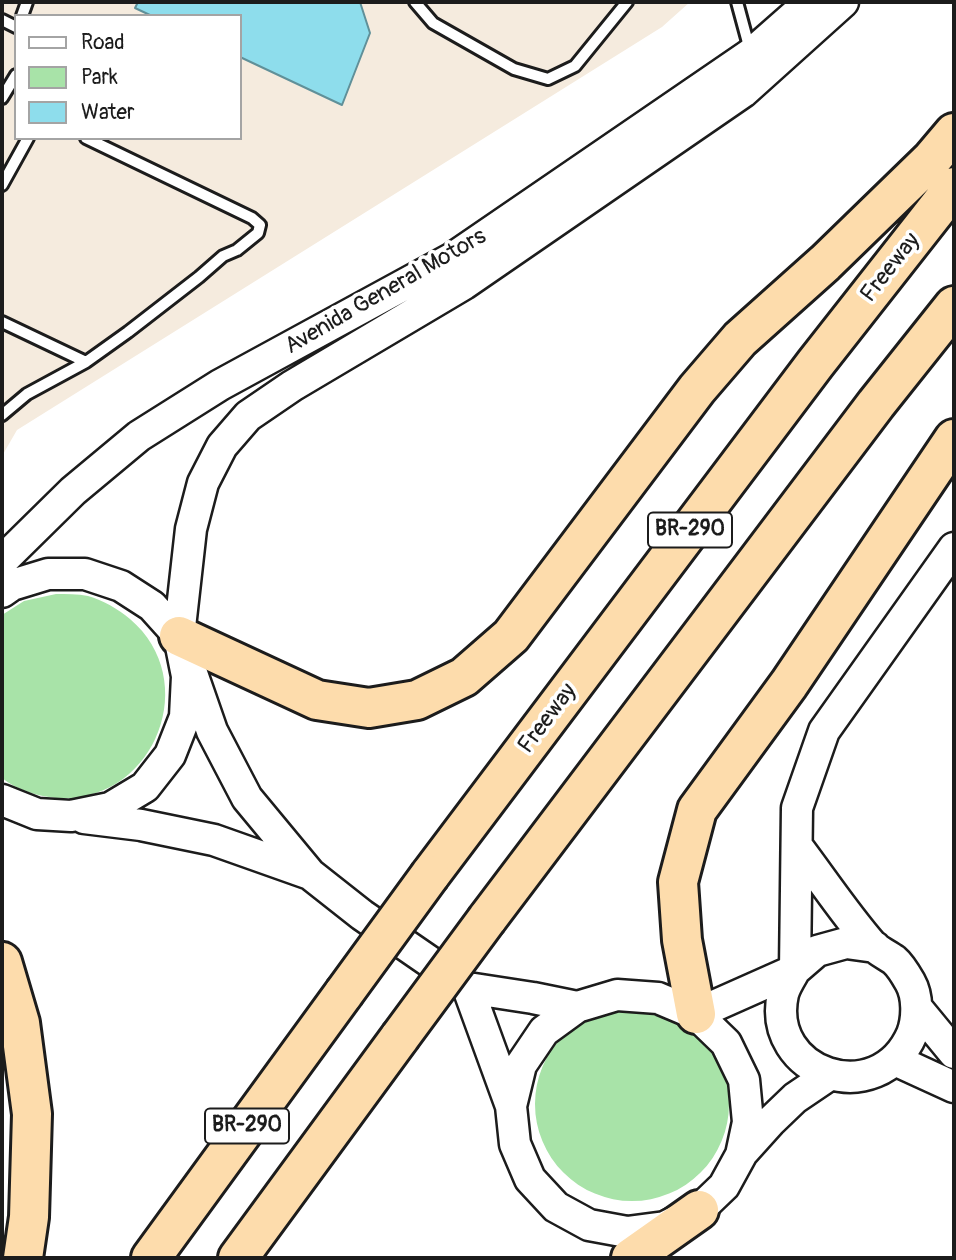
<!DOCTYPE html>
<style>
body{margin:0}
#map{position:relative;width:956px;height:1260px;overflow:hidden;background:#fff;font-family:Pangolin,sans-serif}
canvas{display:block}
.frame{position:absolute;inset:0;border:4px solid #1c1c1c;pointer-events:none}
.legend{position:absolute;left:14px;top:14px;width:228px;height:126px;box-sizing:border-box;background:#fff;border:2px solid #a4a4a4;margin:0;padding:9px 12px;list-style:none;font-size:21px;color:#1c1c1c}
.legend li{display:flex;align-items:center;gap:14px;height:35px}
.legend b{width:35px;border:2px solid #a4a4a4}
</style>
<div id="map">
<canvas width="956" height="1260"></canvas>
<div class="frame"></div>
<ul class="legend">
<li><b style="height:9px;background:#fff"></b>Road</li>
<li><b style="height:19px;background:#a8e3a8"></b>Park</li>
<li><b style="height:19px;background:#8eddec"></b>Water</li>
</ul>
</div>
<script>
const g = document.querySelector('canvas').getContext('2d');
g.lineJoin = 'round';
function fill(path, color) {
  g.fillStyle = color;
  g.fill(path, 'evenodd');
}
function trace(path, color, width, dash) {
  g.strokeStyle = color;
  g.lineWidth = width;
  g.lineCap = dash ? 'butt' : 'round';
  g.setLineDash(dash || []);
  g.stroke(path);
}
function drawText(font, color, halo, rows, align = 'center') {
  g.font = font + ' Pangolin,sans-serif';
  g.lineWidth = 7;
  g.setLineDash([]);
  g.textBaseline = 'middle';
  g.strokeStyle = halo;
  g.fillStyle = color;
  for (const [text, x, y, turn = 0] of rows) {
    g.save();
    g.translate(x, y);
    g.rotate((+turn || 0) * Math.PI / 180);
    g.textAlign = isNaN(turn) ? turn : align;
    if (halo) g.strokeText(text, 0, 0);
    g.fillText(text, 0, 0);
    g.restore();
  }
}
const built = new Path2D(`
 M2,2H690L662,27L17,430L2,456ZM16,16H240V138H16Z`);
const green = new Path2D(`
 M56,594C66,594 78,594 88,596C103,600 118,609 130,619C204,682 153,805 56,798C37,796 17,790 2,778V615L24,601Z
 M535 1104a97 97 0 1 1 194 0a97 97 0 1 1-194 0Z`);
const water = new Path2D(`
 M138,2H360L370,33L342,105L240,57V16H152L135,8Z`);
const lane = new Path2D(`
 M415,2L433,23L514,69L548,79L575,66L627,2
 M737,2L750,50
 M22,16L27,2
 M2,20L16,27
 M2,98L16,75
 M2,185L28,138
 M2,322L86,362
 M2,415L27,394L86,362L128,332L199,277L223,256L237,250L258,233L260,225L252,218L86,138`);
const secondary = new Path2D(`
 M2,563L5,558L73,491L139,436L220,385L453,258L751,54L810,2
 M2,592L12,585L48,574H85L121,586L152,606L179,636L187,676L185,717L170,755L145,787L110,808L71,816L37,814L2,800
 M84,818L141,825L214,840L310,874
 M797,846C822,879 845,914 872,945C878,951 887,955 894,960C900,965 906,975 910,982C918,996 918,1018 912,1034C878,1112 765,1074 783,994C785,986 791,977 795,970L797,808L824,731L954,548
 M468,988L511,1106L515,1144L530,1179L556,1207L589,1225L627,1232L665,1227L699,1210L724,1186L741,1155L748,1122L744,1080L726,1043L696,1014L658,998L617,995L577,1007L544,1031L521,1065L511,1106
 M577,1007L533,998L468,988L362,915L310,874L247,798L212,731L179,636L191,529L203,483L222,446L248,416L292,386L464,284L743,92L843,2
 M917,1008L954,1053
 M696,1014L795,970L817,951L846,943L875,947
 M895,1060L954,1087
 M743,1152L770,1122L795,1098L829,1075`);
const highway = new Path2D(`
 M179,636L317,700L369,708L417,700L464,677L511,636L697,389L740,339L825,263L932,159L954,133
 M430,875L815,364L954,187
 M487,919L876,404L954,306
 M2,962L20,1023L32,1114L29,1217L23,1258
 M696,1014L682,940L678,882L697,810L789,684L954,439
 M151,1258L344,993
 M238,1258L400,1037
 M631,1258L699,1210`);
const highwayBridge = new Path2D(`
 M344,993L430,875
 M400,1037L487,919`);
const shields = [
 [690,530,84],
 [247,1126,84]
];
const shieldNames = [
 ["BR-290",690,530],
 ["BR-290",247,1126]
];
const streetNames = [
 ["Freeway",891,268,-52],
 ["Avenida General Motors",386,292,-30],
 ["Freeway",548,719,-53]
];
fill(built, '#f5ebde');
fill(green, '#a8e3a8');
fill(water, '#8eddec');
trace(water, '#609099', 2);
trace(lane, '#1c1c1c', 16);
trace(secondary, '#1c1c1c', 35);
trace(highway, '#1c1c1c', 44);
trace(lane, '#fff', 10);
trace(secondary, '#fff', 30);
trace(highway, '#fddcac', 38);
trace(highwayBridge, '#1c1c1c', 44, []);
trace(highwayBridge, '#fddcac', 38);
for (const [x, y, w] of shields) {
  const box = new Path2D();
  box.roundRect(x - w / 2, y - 17.5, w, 35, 5);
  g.fillStyle = '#fff';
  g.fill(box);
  trace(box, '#1c1c1c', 2);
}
drawText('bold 21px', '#1c1c1c', null, shieldNames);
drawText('23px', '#1c1c1c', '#fff', streetNames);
</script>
